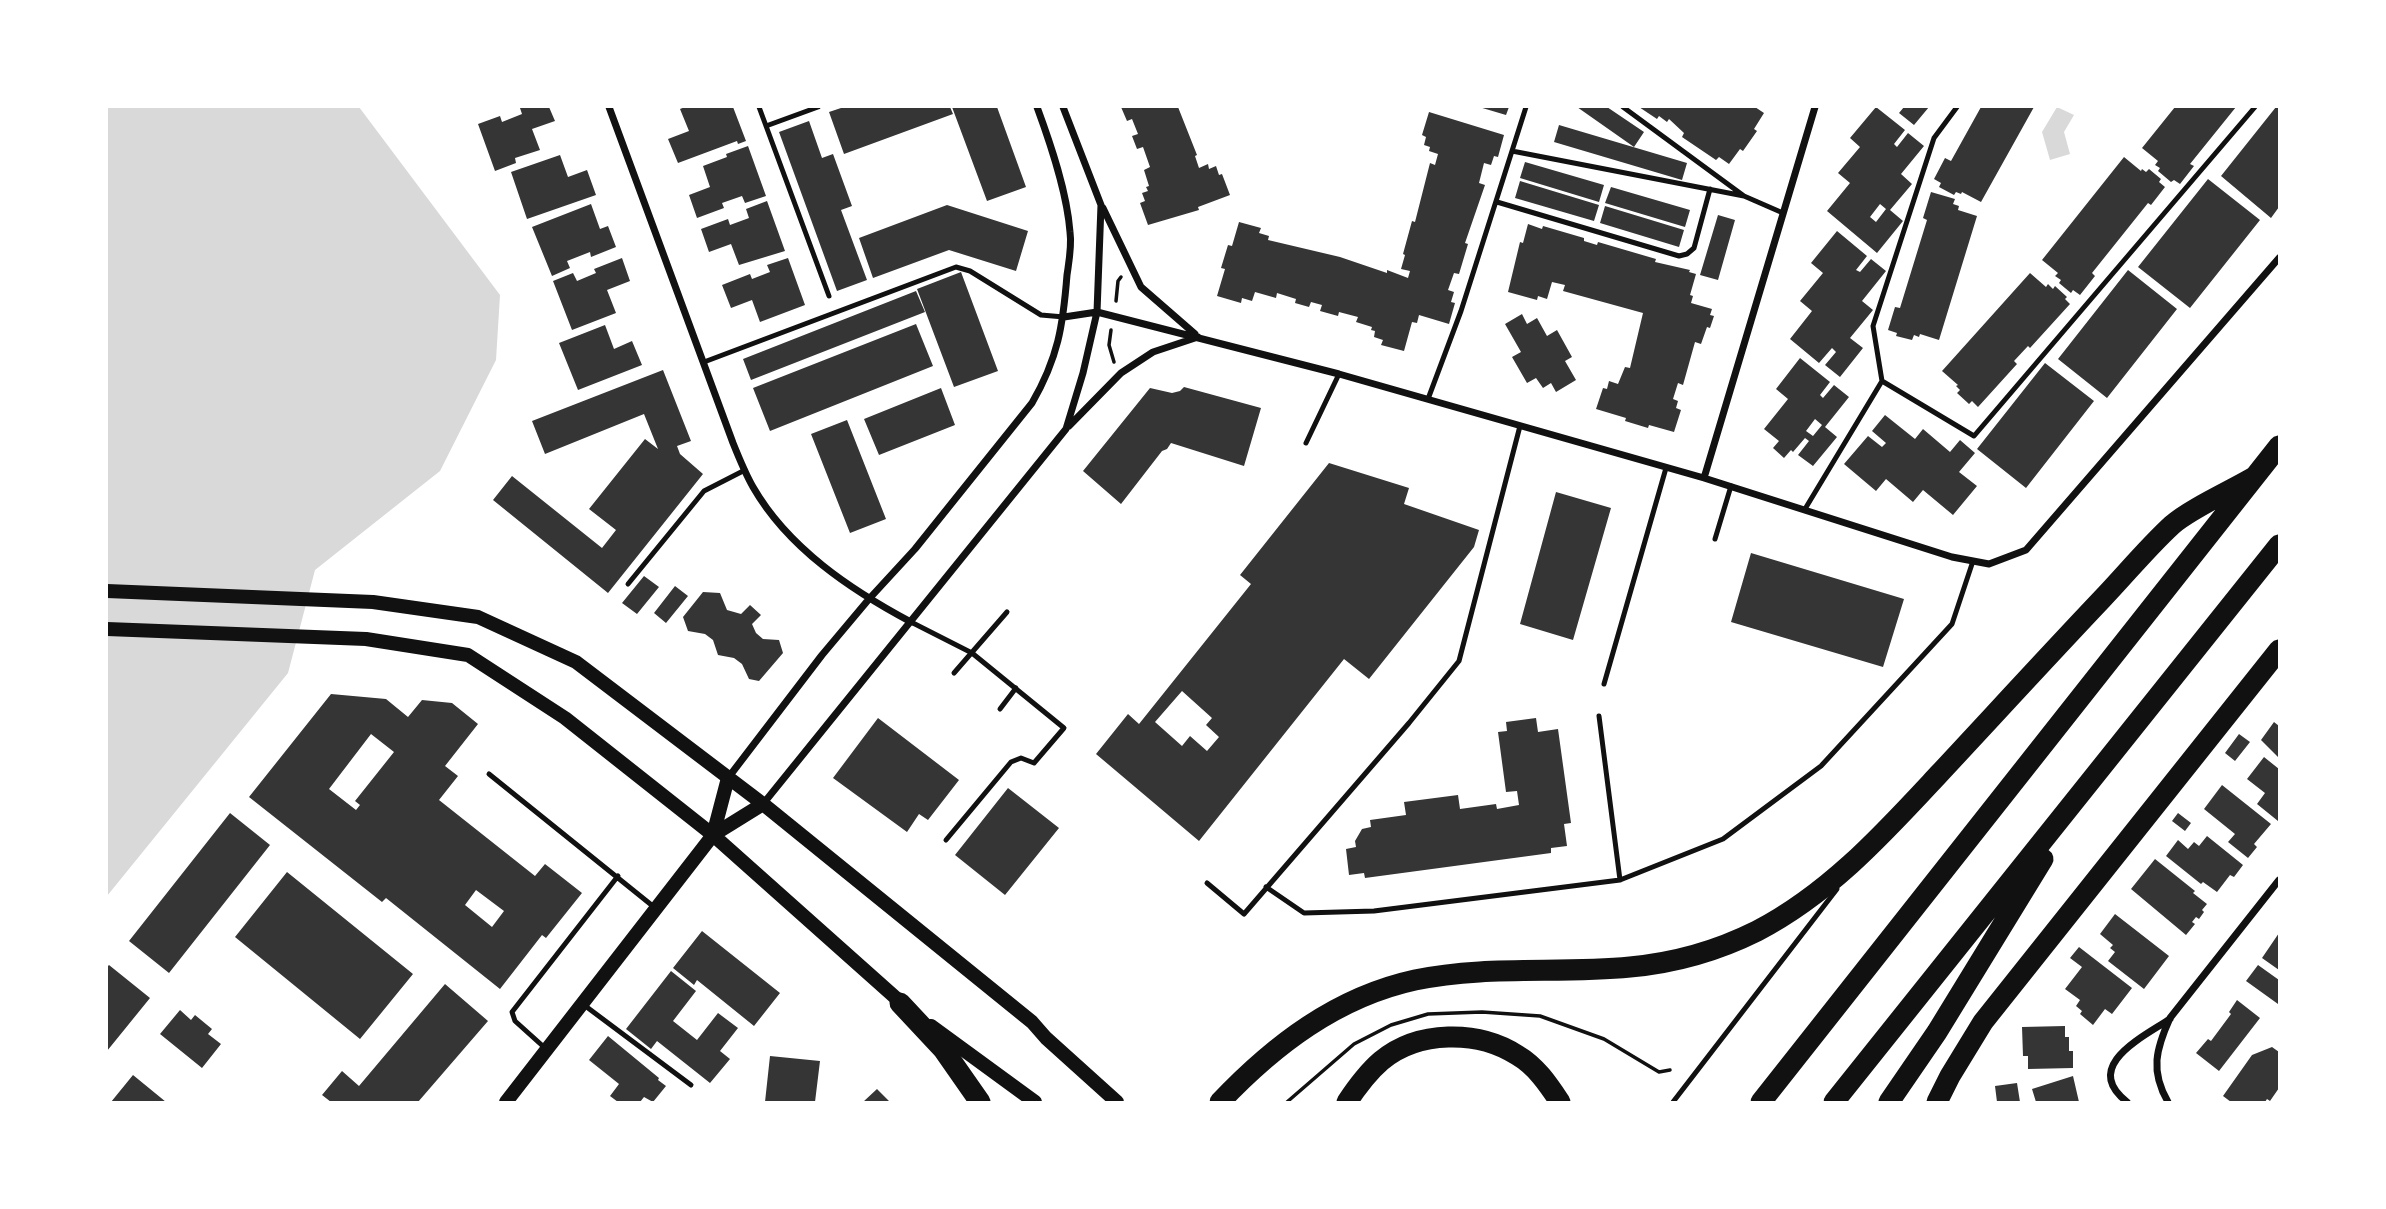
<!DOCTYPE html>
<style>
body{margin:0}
#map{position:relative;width:2386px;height:1209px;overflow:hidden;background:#fff;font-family:Barlow,sans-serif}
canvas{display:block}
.frame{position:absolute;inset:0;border:108px solid #fff;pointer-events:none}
</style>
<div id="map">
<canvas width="2386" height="1209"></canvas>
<div class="frame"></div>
</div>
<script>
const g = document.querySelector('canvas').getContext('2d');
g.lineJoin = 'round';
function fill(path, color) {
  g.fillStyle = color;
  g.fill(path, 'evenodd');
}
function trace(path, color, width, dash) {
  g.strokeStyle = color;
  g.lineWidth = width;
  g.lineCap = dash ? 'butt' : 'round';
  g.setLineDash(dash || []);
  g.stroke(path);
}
const water = new Path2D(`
 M107,107H359L500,295L496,360L440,471L315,570L288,673L107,896Z
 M2057,107L2074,115L2064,132L2070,154L2050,160L2042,132Z`);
const building = new Path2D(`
 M524,107H549L555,121L532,129L540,150L515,158L516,163L495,171L478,124L500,116L502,122L522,114L520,108Z
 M685,107H733L746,141L738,144L737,141L678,163L668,139L689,131L680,109Z
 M844,107H950L953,114L844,154L829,112Z
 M952,107H997L1026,187L987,201Z
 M1121,107H1178L1197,155L1195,156L1199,168L1208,164L1209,169L1216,166L1219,175L1222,174L1230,195L1198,207L1199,210L1148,225L1140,203L1145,201L1142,193L1148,191L1146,187L1149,186L1144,170L1150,167L1143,147L1137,149L1132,136L1138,134L1132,119L1127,121Z
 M1479,107H1509L1506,115Z
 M1577,107H1607L1644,132L1634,147Z
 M1639,107H1755L1764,113L1754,129L1757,131L1743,151L1740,149L1729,164L1719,157L1716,160L1682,137L1684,133L1669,119L1667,122L1659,116L1657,119Z
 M1876,107L1905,130L1894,144L1897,147L1908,133L1924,146L1901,174L1912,184L1890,210L1903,221L1877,253L1827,211L1850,183L1838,173L1860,147L1850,138ZM1880,204L1886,209L1876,222L1870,217Z
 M1904,107H1929L1914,125L1899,113Z
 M1981,107H2034L1981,202L1962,192L1961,194L1956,192L1954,195L1939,187L1941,183L1934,179L1945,158L1951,161Z
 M2175,107H2236L2190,164L2194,166L2180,184L2174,180L2171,182L2158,171L2160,168L2155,165L2158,161L2142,148Z
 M2276,107H2279V207L2271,218L2221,176Z
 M1429,112L1504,135L1498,157L1494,156L1491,165L1484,163L1479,183L1485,185L1465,243L1468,244L1459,274L1454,273L1448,290L1454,292L1451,302L1455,303L1449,324L1419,315L1417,323L1412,322L1404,351L1381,345L1383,340L1374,337L1375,331L1371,330L1372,327L1356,322L1358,317L1339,312L1338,316L1320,311L1322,305L1311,302L1309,307L1295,303L1296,299L1277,293L1276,298L1255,292L1252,301L1242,298L1241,303L1217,296L1225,269L1221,268L1228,245L1232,246L1239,222L1261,228L1259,233L1269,236L1268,240L1340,257L1387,273V270L1408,278L1410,271L1401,269L1405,255L1403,254L1412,221L1415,222L1430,163L1435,165L1438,154L1429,151L1430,147L1424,145L1426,137L1422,135Z
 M809,121L822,158L833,154L852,206L841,210L867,280L837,291L779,132Z
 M1559,125L1687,163L1682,180L1554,142Z
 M748,146L766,196L745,203L742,196L722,203L724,208L697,218L689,195L710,187L703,166L727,157L726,154Z
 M560,155L568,177L587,170L596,195L527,219L511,172Z
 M2124,157L2141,171L2142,169L2146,172L2149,169L2161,179L2159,182L2165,187L2151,205L2148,203L2092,273L2095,276L2080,295L2073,290L2071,293L2059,283L2061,280L2055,276L2058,273L2042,260Z
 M1525,162L1604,185L1599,202L1520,178Z
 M2208,179L2260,220L2190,308L2138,267Z
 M1520,181L1599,205L1594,221L1515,198Z
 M1611,187L1690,210L1685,227L1605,203Z
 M1931,192L1955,199L1953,204L1959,206L1958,210L1977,216L1939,340L1920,334L1919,337L1914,335L1912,340L1896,336L1897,333L1888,330L1895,307L1900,308L1927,220L1923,218Z
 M767,201L785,251L739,265L731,244L709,252L701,229L728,219L730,225L749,218L746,209Z
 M591,204L600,229L608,226L616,247L591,257L590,252L567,261L570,268L552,276L532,227Z
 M947,205L1028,231L1016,271L949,250L873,278L859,238Z
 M1605,206L1684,230L1679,247L1600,223Z
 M1718,215L1735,220L1718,280L1700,275Z
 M1528,224L1542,229L1543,226L1584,238V241L1597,245L1598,242L1656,259L1655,262L1690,270L1689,272L1696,274L1690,295L1693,296L1691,303L1712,309L1710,315L1714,316L1710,328L1707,327L1701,344L1695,342L1683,385L1678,383L1673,399L1678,401L1676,408L1681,410L1674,432L1649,425L1648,428L1625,421L1626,418L1596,409L1603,388L1607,389L1609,381L1618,384L1625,367L1630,368L1643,313L1563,291L1565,285L1552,282L1547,299L1538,296L1537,300L1508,292L1520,242L1523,243Z
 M1837,231L1867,256L1856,270L1860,272L1871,259L1886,271L1862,301L1873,310L1850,338L1863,348L1840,377L1825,365L1836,352L1832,348L1819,363L1790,339L1812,311L1800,301L1823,273L1811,263Z
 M622,258L630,281L607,290L616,313L572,330L553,281L573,273L577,281L596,273L594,269Z
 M788,258L805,305L760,322L752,300L731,308L722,285L750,274L752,279L770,272L767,265Z
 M2128,270L2177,309L2107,398L2058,359Z
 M961,272L998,371L954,387L917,289Z
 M2030,273L2046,287L2048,284L2053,289L2055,286L2067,297L2065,299L2070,304L2030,348L2028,346L2014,361L2017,364L1978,407L1972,401L1969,404L1957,393L1960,390L1956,386L1958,385L1942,371Z
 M916,291L925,312L751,380L743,359Z
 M1522,314L1527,324L1537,318L1547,336L1557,330L1572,357L1565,361L1576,380L1556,392L1551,383L1543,388L1536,378L1527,383L1512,357L1521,352L1505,324Z
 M916,324L933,366L770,431L753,388Z
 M605,325L614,349L632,341L642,365L578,390L559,343Z
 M1800,358L1830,382L1820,395L1823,398L1834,385L1849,397L1825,427L1837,437L1813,466L1798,455L1809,441L1805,438L1793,452L1791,450L1784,458L1773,448L1779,441L1764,429L1788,399L1776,389ZM1815,419L1822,425L1813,436L1806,431Z
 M2045,363L2094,401L2026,488L1977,449Z
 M663,370L691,441L677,446L680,454L703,474L608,593L493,500L512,476L602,548L616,530L589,509L645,439L658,449L644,414L545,454L532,421Z
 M1184,387L1261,408L1244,466L1171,443L1167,449L1162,451L1121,504L1083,471L1150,388L1172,393L1180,391Z
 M941,388L955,425L879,455L864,419Z
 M1885,415L1915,439L1923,429L1950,452L1960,440L1975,453L1959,472L1977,486L1953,515L1923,490L1913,502L1886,479L1876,491L1844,464L1868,436L1882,447L1886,443L1872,431Z
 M847,420L886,519L850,533L811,434Z
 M1329,463L1409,488L1404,504L1479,530L1474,547L1369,679L1344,659L1199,841L1096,754L1128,714L1139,724L1251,584L1240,575ZM1182,691L1212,718L1206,725L1219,737L1207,751L1190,736L1182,746L1155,722Z
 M1556,492L1611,508L1573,640L1520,624Z
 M1751,553L1904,599L1883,667L1731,622Z
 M644,576L659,587L637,614L622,603Z
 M675,586L688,596L666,623L654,613Z
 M703,592L720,593L727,610L741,614L750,605L761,615L752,624L756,633L763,639L779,640L783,653L759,681L749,679L742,664L734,658L718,655L713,640L705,634L688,631L683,617Z
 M331,694L386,699L408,717L422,700L452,703L478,724L445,766L458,776L439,800L535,876L545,864L582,893L546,938L542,935L500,989L386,898L382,902L249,797ZM371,734L394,752L355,801L360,805L356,810L329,789ZM476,890L504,911L492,927L465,905Z
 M878,718L959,780L928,820L919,814L907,832L833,778Z
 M1536,718L1538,732L1558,729L1571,823L1564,824L1567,846L1551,848V853L1365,878L1364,873L1349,875L1346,849L1356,847L1355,841L1362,829L1371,827L1370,820L1406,815L1404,802L1458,795L1460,809L1496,804L1497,809L1519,805L1517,791L1506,792L1498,732L1507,731L1506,722Z
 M2274,722L2279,726V758L2261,740Z
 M2239,734L2250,742L2235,761L2225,753Z
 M2264,757L2279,769L2278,821L2257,804L2265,793L2247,779Z
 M2222,785L2271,824L2254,844L2257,847L2248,858L2228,842L2235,834L2204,809Z
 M1008,788L1059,828L1005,895L955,855Z
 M230,813L270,845L169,973L129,941Z
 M2178,813L2191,823L2185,831L2172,821Z
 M2207,836L2243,865L2234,877L2230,875L2217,892L2203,882L2201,884L2166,856L2178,840L2188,849L2194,842L2199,846Z
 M2155,859L2195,891L2193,893L2207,904L2202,910L2204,912L2199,919L2196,917L2192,922L2195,924L2186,935L2131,889Z
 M287,872L413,974L360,1039L235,937Z
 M2115,914L2169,956L2144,989L2108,961L2115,952L2110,948L2113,945L2100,934Z
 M702,931L780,993L754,1026L697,980L694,985L673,968Z
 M2279,933V970L2262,958Z
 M2079,947L2132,988L2112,1014L2105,1009L2093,1025L2080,1014L2082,1011L2076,1006L2080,1000L2065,989L2082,967L2070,958Z
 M109,965L150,998L107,1051V967Z
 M2258,965L2279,980L2278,1004L2246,981Z
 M671,971L696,991L673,1021L697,1040L718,1013L738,1028L720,1051L730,1059L710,1083L657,1041L651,1049L626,1029Z
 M445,984L488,1021L418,1102H331L322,1095L342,1071L359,1086Z
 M2237,1000L2260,1018L2219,1071L2196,1053L2208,1039L2211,1041L2231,1014L2229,1012Z
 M180,1010L191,1020L195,1015L212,1029L208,1034L221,1044L202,1068L160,1034Z
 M2065,1026V1037H2069V1051H2073V1068L2028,1069V1056H2023L2022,1027Z
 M608,1036L659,1078L658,1080L666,1086L653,1102L644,1097L640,1102H618L610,1096L619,1084L589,1060Z
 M2272,1047L2279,1052V1088L2270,1101L2267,1099L2265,1102H2231L2223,1096L2252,1055Z
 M770,1056L820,1061L815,1102H765Z
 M133,1075L166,1102H111Z
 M2073,1076L2079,1102H2036L2032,1089Z
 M2017,1083L2020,1102H1997L1995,1086Z
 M877,1089L890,1102H863Z`);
const path = new Path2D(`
 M1116,301L1118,281L1121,277
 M1111,330L1109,345L1114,362
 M1287,1102L1354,1044L1391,1025L1428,1014L1482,1012L1540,1016L1604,1039L1659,1072L1670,1070`);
const service = new Path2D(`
 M759,107L829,296
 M766,126L818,107
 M1512,151L1744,196L1623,107
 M1744,196L1783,213
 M1497,202L1679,256L1687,254L1694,248L1710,189
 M704,362L956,267L970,271L1041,315L1064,317
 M1882,381L1974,436L2255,107
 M1428,399L1461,311L1526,107
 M1306,443L1339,374
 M1805,509L1882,381L1873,326L1934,138L1957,107
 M1715,539L1731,486
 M628,584L704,491L745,470
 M911,622L972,653L1064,728L1034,763L1021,758L1011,762L946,840
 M954,673L1007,612
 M1604,684L1666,468
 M1000,709L1016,688
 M489,774L654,907
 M1620,880L1723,839L1821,766L1952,624L1973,561
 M1207,883L1244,914L1409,723L1459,661L1520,426
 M1266,887L1304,913L1374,911L1620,880L1599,716
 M584,1005L691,1085
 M545,1048L515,1021L512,1012L618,876
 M1673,1102L1837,889`);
const minor = new Path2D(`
 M609,107L733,443C739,458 745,473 753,487C788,548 851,590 911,622
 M1103,208L1141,287L1195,334
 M1064,317L1097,312L1339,374L1704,478L1952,557L1989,564L2026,550L2279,258
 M1069,426L1121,373L1153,352L1198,337
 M1704,478L1815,107
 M728,778L822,655L869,599L915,549L1032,403C1058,358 1063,326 1067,275C1069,261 1072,246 1070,232C1067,192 1051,145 1037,107
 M763,804L1066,429L1083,373L1097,312L1101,205L1063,107
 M2127,1102C2081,1066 2143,1037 2170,1019
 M2168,1102C2150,1071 2156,1049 2170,1018L2279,880`);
const secondary = new Path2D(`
 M107,591L373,602L478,617L576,662L763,804L1032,1022L1046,1038L1117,1102
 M107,629L366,639L468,655L565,718L713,835L906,1007
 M713,835L728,778
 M931,1026L1035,1102
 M506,1102L713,835L763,804`);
const motorway = new Path2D(`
 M900,1003L943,1049L980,1102
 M1220,1102C1274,1045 1337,997 1415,980C1486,965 1559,974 1630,967C1674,963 1717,951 1757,931C1830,893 1884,833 1938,775C1993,716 2047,657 2102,599C2125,575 2147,548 2172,525C2190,509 2232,490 2254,477
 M1347,1102C1357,1087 1367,1073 1381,1061C1418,1030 1478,1030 1517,1055C1536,1066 1548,1084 1560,1102
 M1761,1102L2279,446
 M1834,1102L2279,545
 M1889,1102L1937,1032L2043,859
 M1937,1102L1950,1076L1983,1022L2279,650`);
fill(water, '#d9d9d9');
fill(building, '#353535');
trace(path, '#111', 3.5);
trace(service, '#111', 5);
trace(minor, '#111', 7);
trace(secondary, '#111', 14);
trace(motorway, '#111', 21);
</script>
